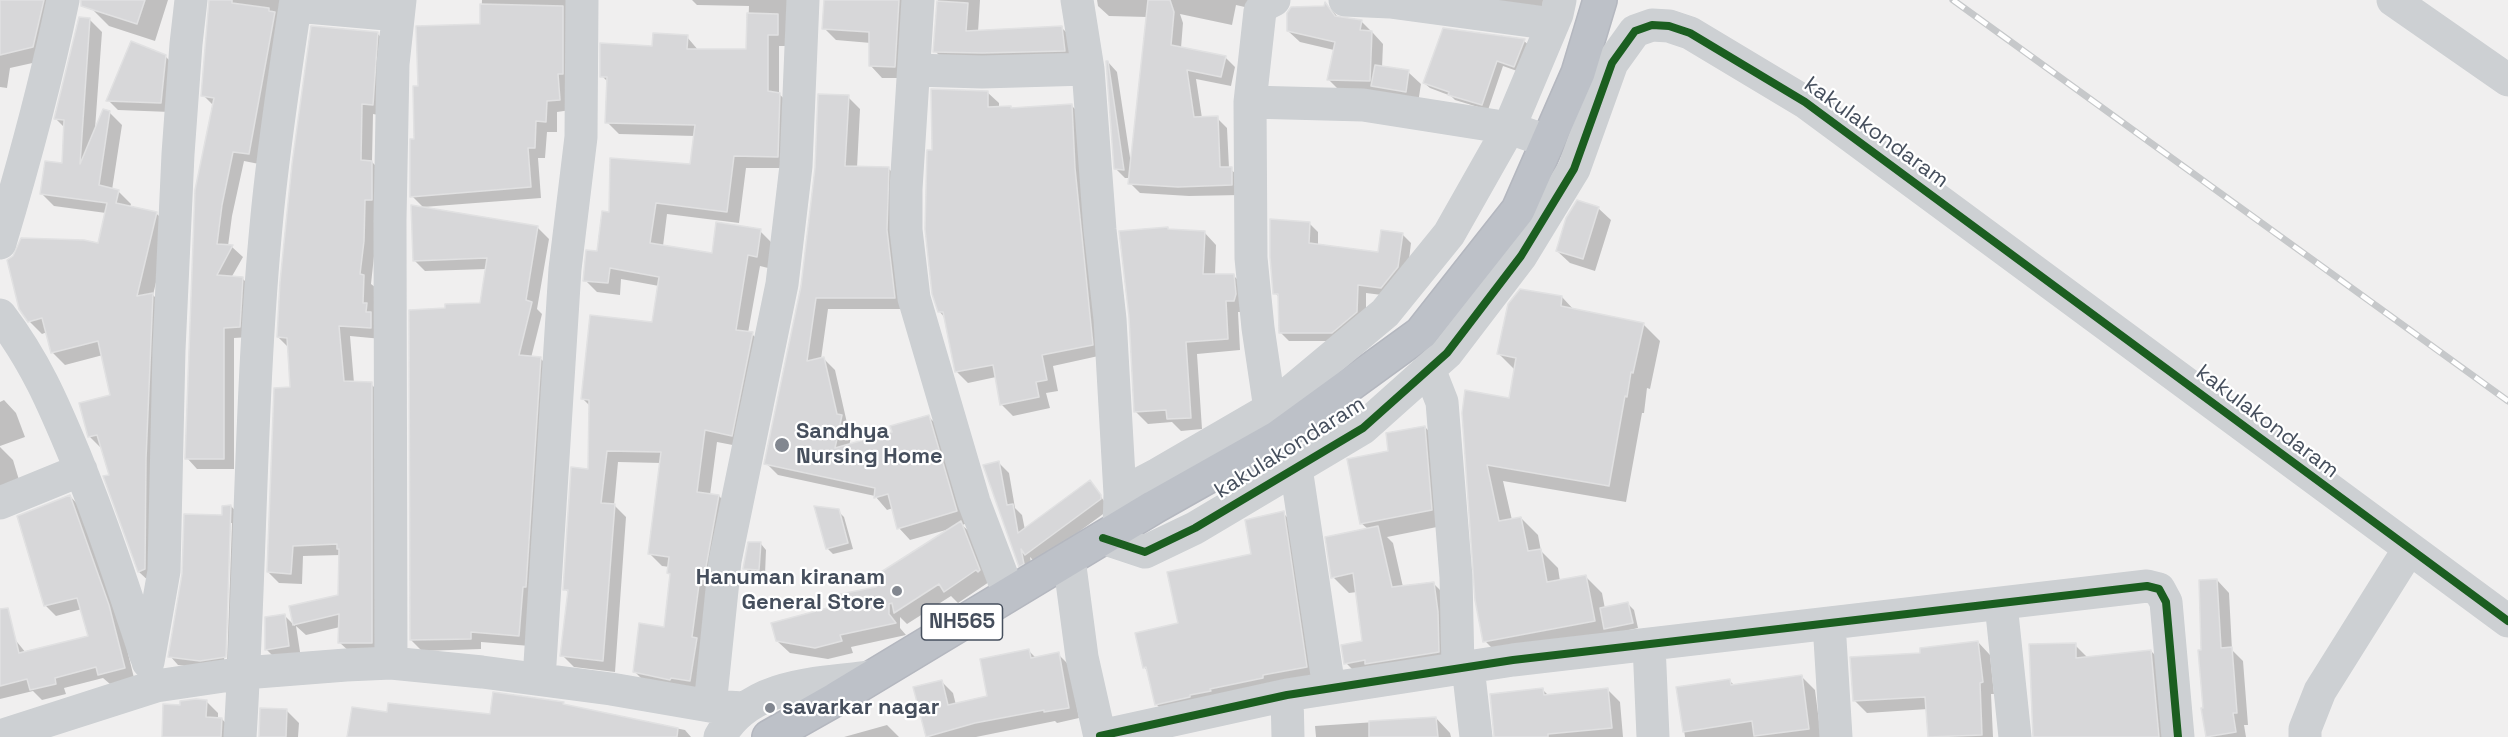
<!DOCTYPE html>
<style>
body{margin:0}
canvas{display:block;background:#f0efef}
</style>
<canvas width="2508" height="737"></canvas>
<script>
const c = document.querySelector('canvas').getContext('2d');
c.lineJoin = 'round';
function paint(path, color) { c.fillStyle = color; c.fill(path, 'evenodd'); }
function trace(path, color, width, dash) { c.strokeStyle = color; c.lineWidth = width; c.lineCap = dash ? 'butt' : 'round'; c.setLineDash(dash || []); c.stroke(path); }
function label(font, color, halo, rows, align = 'center') {
  c.font = font + ' "Space Grotesk",sans-serif'; c.lineWidth = 4.5; c.setLineDash([]); c.textBaseline = 'middle'; c.strokeStyle = halo; c.fillStyle = color; for (const [text, x, y, turn = 0] of rows) {
    c.save(); c.translate(x, y); c.rotate((+turn || 0) * Math.PI / 180); c.textAlign = isNaN(turn) ? turn : align; if (halo) c.strokeText(text, 0, 0); c.fillText(text, 0, 0); c.restore();
  }
}
paint(new Path2D(`
 M0,0h60l-14,60 -36,8 -3,20 -7,-1z
 M94,0h74l-13,41 -46,-15 -18,-18z
 M211,0h80l-32,164 -15,-3 -12,55 -4,30 4,1 11,10 -12,21h11l11,11 -3,48 -16,1v131h-37l-10,-11 27,-352 -11,-11z
 M482,0h96l-7,110 -14,2v20h-10l-2,26h-7l3,40 -118,9 -11,-11 8,-109 61,-62z
 M692,0h109l-12,46h-10v48l13,12 -3,62h-43l-7,55 -72,-9 -4,32 50,8 47,-23 12,12 -4,25 -8,-2 -12,67 4,1 12,12 -21,101 -26,-5 -7,53 9,1 12,12 -30,185 -55,-10 -12,-12 31,-42 7,-53 -3,-3 1,-6 -8,-1 -12,-12 11,-91 -43,-1 -4,43 12,12 -11,155 -41,-5 -12,-12 7,-62 -4,-4 24,-119 2,-63 -9,-9 71,-74 6,-38 -38,-7 -1,16 -23,-3 -12,-12 14,-27 11,-39 82,-48 3,-30 -76,-2 -12,-12 2,-39 -7,-7 52,-29 33,-10 12,14h48l2,-45 -52,-1z
 M825,0h91l-10,78h-24l-11,-12v-23l-35,-3 -12,-12z
 M938,0h42l-2,32 84,-4 12,12 2,22 -129,1 -12,-12z
 M1097,0h154l-2,8 -13,-3 -4,20 -52,-11 3,9 -2,25 44,9 10,10 -4,19 -35,-7 6,39h15l10,10 2,40 12,10v17l-52,1 -49,-3 -10,-10v-5h-5l-9,-9 -8,-107 9,10 14,92 16,-147 -38,-1 -11,-10z
 M1470,0h73l-1,12z
 M1326,4l13,14 22,3 12,12 10,11 -1,24 26,4 13,12 -3,19 -78,-12 -12,-12 6,-29 -34,-8 -12,-11 38,-24z
 M89,19l13,13 -7,97 14,-17 13,13 -10,65 6,1 13,13 -1,3 26,6 13,13 -16,69 12,12 -13,277 -13,-12 -34,-95 6,-1 -8,-26 -13,-13 -9,-33 31,-8 -9,-41 -38,10 -13,-13 -5,-20 -5,2 -13,-13 70,-77 7,-31 -52,-7 -13,-13 23,-28 1,-37 -9,-9z
 M377,33l11,12 -4,71 -11,-2 -1,48 11,11 -12,111 4,3 -1,25 4,4 4,23 -32,-3 4,47 17,1 11,11 1,259 -32,-1 -12,-11 1,-15 -34,8 -10,-9 5,32 -23,3 -12,-12 18,-34 11,11 -4,-19 48,-10 2,-42 -38,1 -1,28 -23,-1 -11,-11 23,-183 -2,-41 -11,-11z
 M1524,41l6,5 -10,26 -17,-6 -15,44 -33,-10 -4,-4 -21,-8 -6,-5z
 M166,57l10,10 -6,45 -52,-2 -10,-10z
 M987,92l12,11v5l14,2 58,-5 11,11 21,239 -50,11 5,25 -12,2 4,15 -37,8 -11,-11 -6,-28 -28,6 -11,-11 -12,-54 -6,-7 -6,-160z
 M848,97l12,12 -3,59h31l12,12 6,129h-78l-7,50 2,-1 12,12 12,53 6,5 -4,18 45,-13 34,-17 12,12 28,95 -6,2 11,10 16,47 -31,21 -7,-7 -44,28 -7,-7v11l6,7 -55,12 2,6 -25,6 -38,-6 -13,-12 101,-53 75,-60 -43,12 -11,-12 -6,-20 -6,2 -12,-14 -97,-21 -12,-12z
 M412,207l126,21 11,11 -12,70 5,5 -11,44h9l11,11 -21,277 -49,-4v7l-59,2 -11,-11 35,-331 35,-5 6,-35 -62,2 -11,-11z
 M1598,208l13,12 -16,51 -25,-8 -13,-12z
 M1309,223l9,9v14l61,8 23,-20 9,9 -4,33 -17,20 -24,-3v28l-25,20h-52l-9,-9v-34l-5,-5z
 M1170,231l34,1 12,13 -1,30h18l12,12 1,25h-8l2,38 -43,4 5,75 -21,2 -9,-9 -24,2 -12,-12 -6,-95z
 M1562,297l12,13 69,14 17,17 -10,48 -3,-1 -3,25h-2l-16,89 -123,-21 9,39 9,-2 17,17 3,16 17,17 2,13 25,-5 17,17 3,16 23,-5 6,6 4,18 -136,30 -17,-17 -22,-228 47,-13 5,-30 -16,-16z
 M4,400l12,13 9,24 -25,9v-44z
 M1425,427l15,16 7,82 -60,12 6,6 10,44 30,-4 16,16 5,69 -92,11 -16,-16 18,-21 -7,-50 -8,1 -16,-16 35,-48 -7,-6 29,-71z
 M0,447l13,13 9,30 -22,7z
 M999,463l10,10 6,35 7,7 3,15 65,-48 20,27 -74,54 -6,-6 3,17 -3,2 -10,-10 -35,-100z
 M70,496l10,11 39,109 15,62 -24,6 -7,-6 -39,10 2,6 -24,6 -9,-9 -33,8v-78l26,32 64,-16 -8,-28 -26,7 -10,-10z
 M231,506l8,9 -5,150 -24,4 -32,-4 -8,-9 54,-139zM229,523h3l-5,141h-3z
 M838,511l6,6 9,32 -20,5 -6,-6z
 M1283,513l12,12 23,153 -150,38 -12,-12 -7,-32 -5,-5 36,-43 72,-69z
 M761,544l5,6 -1,25 -15,-1 -5,-6z
 M2217,580l12,13 3,57 11,11 5,64h-4l2,12h-39l-4,-28h2l-2,-58z
 M1978,642l12,13 4,39h-3l2,43h-64l-1,-28 -61,4 -13,-13 68,-45z
 M2075,645l13,13 63,-7 14,14 6,72h-136z
 M1029,651l7,7 22,-4 11,11 10,53 -22,5 -2,-2 -79,16h-48l-13,-48 27,-7 11,11 3,12 33,-8z
 M1802,677l13,13 6,47h-136l-7,-49 52,-7 5,5z
 M1543,690l6,6 59,-6 12,12 3,35h-127z
 M206,701l12,12v6h4l11,12 1,6h-71l18,-30z
 M563,703l3,3 119,24 6,7h-342l39,-24 103,3z
 M287,711l12,12 -1,14h-38z
 M1436,718l14,15 1,4h-135l-1,-11z
 M887,725l12,12h-55z`), '#0003');
const building = new Path2D(`
 M0,0h44l-11,47 -33,8z
 M81,0h64l-8,24 -56,-18z
 M209,0h23v3l37,5v3l6,1 -26,142 -16,-2 -11,53 -5,39 16,1 -16,30 26,2 -3,50 -16,1v131h-39l10,-269 19,-92 -13,-2z
 M824,0h75l-4,67 -26,-1v-34l-47,-3z
 M1148,0h22l4,12 -3,33 55,11 -5,21 -34,-7 7,47 24,-1 2,51h12v18l-54,2 -50,-3z
 M937,1l31,2 -2,28 96,-5 3,25 -83,2 -49,-1z
 M1325,2l10,14 27,4 -2,10 12,1 -2,50 -43,-1 8,-38 -48,-11v-18l4,-6 33,-1z
 M480,4l83,2v68h-5l2,26 -13,1 -1,21 -10,-1 -1,27h-7l3,39 -121,10v-58h4l-1,-53h5l-2,-60 64,-2z
 M747,13l31,1v21h-10v56l12,2 -2,64 -44,-1 -7,56 -71,-9 -6,40 62,10 4,-31 45,7 -4,28 -9,-2 -12,75 17,2 -21,104 -27,-6 -8,62 22,3 -15,83 -4,-1 -8,60 5,1 -7,43 -19,-3 -1,2 -37,-8 6,-49 25,4 6,-53 -3,-1 2,-16 -21,-3 13,-102 -54,-1 -6,52 14,1 -12,157 -43,-5 8,-66h-5l8,-123 17,2 1,-69 -8,-1 9,-84 62,7 7,-45 -49,-9 -2,15 -25,-2 3,-31 11,1 5,-40 7,1 1,-54 80,6 5,-39 -90,-2 2,-46h-7v-34l52,3 1,-13 35,2 -1,14h59z
 M79,17l11,1 -10,146 23,-55 7,2 -11,74 20,5 -3,13 41,9 -20,84 16,-3 -7,166 -1,110 -7,3 -35,-96 6,-1 -12,-40 -9,2 -9,-34 31,-8 -12,-54 -47,12 -9,-35 -14,4 -9,-13 -12,-49 6,-4 8,-18 63,2 14,3 9,-40 -67,-9 5,-33 17,2 2,-43 -10,-1z
 M311,26l67,6 -5,73 -11,-1 -1,56 11,1v39h-7l-1,41 -4,33 4,1 -1,28h4l-1,9h5v16l-32,-2 5,55 28,1v261h-34l1,-29 -46,11 -4,-19 49,-11 1,-46h-2v-5l-44,2 -2,28 -24,-2 7,-184 16,-1 -3,-49 -10,-1 3,-55 12,-118z
 M1443,28l82,11 -11,28 -17,-6 -15,44 -34,-10 1,-3 -26,-9z
 M131,41l35,14 -5,48 -55,-2z
 M1106,61h2l16,109 -10,-1z
 M1375,65l34,5 -3,22 -35,-6z
 M931,89l57,2v16l23,-1v2l61,-4 3,64 18,177 -51,10 5,25 -11,2 3,15 -39,8 -7,-40 -38,7 -12,-60h-5l-6,-18 -7,-65 2,-79h5z
 M818,94l31,1 -4,71 44,1 -2,63 8,68h-79l-9,63 17,-4 13,57 5,1 -7,33 57,-16 -2,-6 39,-11 28,96 -60,18 -9,-35 -14,4 1,-10 -111,-24 37,-178 14,-118z
 M1577,200l22,7 -16,52 -27,-8 10,-33z
 M411,205l127,21 -12,74 6,2 -13,53 22,2 -15,230h-3l-4,49 -48,-4v7l-61,1 -1,-330 36,-2v-4l35,-1 7,-45 -74,3z
 M1270,219l40,3 -1,21 69,9 3,-22 22,3 -5,34 -17,21 -23,-3 -1,27 -25,21h-53l-1,-39h-5l-3,-37z
 M1168,227v2l37,2 -2,43h31l2,20 -2,7h-8l2,38 -42,3 5,76 -24,1 -1,-9 -32,2 -5,-95 -10,-86z
 M1520,289l42,7 -1,10 83,17 -11,50 -2,-1 -4,25 -2,-1 -16,90 -122,-21 12,56 22,-4 7,34 13,-2 6,33 39,-7 9,46 -112,21 -8,-42 -13,-187 3,-23 44,8 7,-40 -19,-4 11,-50z
 M1425,426l7,84 -72,14 -13,-65 41,-8 -2,-18z
 M999,461l8,44 6,-1 5,29 72,-53 11,15v4l-76,56 -4,-6 3,15 -5,3 -36,-102z
 M70,495l39,110 16,63 -27,7 -2,-8 -41,11 1,6 -26,6 -3,-11 -27,7v-77l8,-1 11,45 69,-17 -11,-38 -33,8 -27,-90z
 M231,505l-5,152 -26,4 -32,-4 14,-83 2,-60 38,1v-9z
 M814,506l25,3 9,34 -22,6z
 M1284,511l23,156 -44,8v3l-53,11 1,2 -21,4v2l-35,8 -9,-38 -3,1 -8,-35 43,-10 -11,-51 84,-18 -6,-34z
 M961,521l19,49 -2,2 -2,-2 -32,22 -5,-8 -45,29 -2,-10 -3,1v10l7,9 -56,12 2,6 -27,7 -39,-7 -5,-18 68,-18 -3,-10 40,-8 -6,-8z
 M1378,526l14,61 42,-5 4,30 1,40 -74,12v-4l-21,4 -3,-19 21,-4 -9,-68 -22,5 -6,-41z
 M748,542h13l-2,28 -16,-1z
 M2217,579l4,69 11,-1 5,66h-4l3,19 -30,5 -5,-29h2l-5,-58h3l-2,-70z
 M1628,602l5,21 -29,6 -4,-21z
 M285,614l4,32 -24,4v-33z
 M1978,641l5,41 -3,1 2,52 -54,2 -3,-40 -72,4 -3,-44 70,-4v-5z
 M2076,643v15l75,-8 8,87h-126l-4,-93z
 M1029,649l2,9 28,-6 10,56 -25,4v-2l-69,13 -49,14 -13,-50 29,-7 6,25 39,-9 -7,-37z
 M1802,675l7,54 -55,7 -2,-15 -69,11 -7,-45 54,-8 1,6z
 M1543,688l1,7 64,-7 4,40 -64,6v3h-54l-4,-43z
 M493,692l71,10 -1,2 115,24 -1,9h-330l5,-30 35,5 1,-9 102,11z
 M196,699l11,1 -1,17 16,1 -1,19h-59l1,-33 17,1v-4z
 M260,708l27,1 -1,28h-27z
 M1436,717l2,20h-69v-16z`);
paint(building, '#d7d7d9');
trace(building, '#e1e1e2', 1.5);
const highway = new Path2D(`
 M769,737l67,-38 318,-192 124,-70 143,-104 97,-123 60,-137 22,-73`);
trace(highway, '#b4b7bf', 36);
trace(new Path2D(`
 M918,0l-12,189v41l8,68 60,204 35,92
 M1077,0l11,69
 M1345,0l45,2 163,22
 M2393,0l115,80
 M295,6l103,9
 M914,70l68,2 106,-3 12,161 10,89 10,175
 M1250,102l113,3 146,23 38,13
 M0,243c24,-80 46,-161 63,-243
 M0,315c35,46 53,88 75,141 27,66 49,133 71,200
 M1429,369l13,33 14,175 2,91
 M1270,409l-12,-81 -7,-70 -1,-156 10,-91 6,-7 8,-4
 M1296,468l33,220
 M0,503l81,-33
 M1119,529l1,-35 38,-20 112,-65 115,-96 64,-79 60,-106 48,-114 3,-14
 M1103,538l42,14 50,-24 168,-100 84,-75 74,-97 53,-87 38,-106 23,-32 17,-6 17,1 21,7 115,69 703,519
 M1069,559l13,98 18,80
 M2001,604l14,133
 M1829,623l7,114
 M1649,644l4,93
 M148,662l16,-91 5,-221 9,-196 8,-110 5,-44
 M391,663l-1,-443 3,-156 7,-64
 M1468,667l8,70
 M539,679l26,-410 16,-132 1,-137
 M1287,695l1,42
 M710,706l15,-145 57,-277 14,-118 7,-166
 M0,736l156,-50 88,-13 102,-8 45,-2 91,9 129,17 99,17 33,2
 M1100,736l187,-41 226,-35 634,-74 12,3 7,13 12,135
 M240,737c11,-173 10,-348 27,-521 7,-73 18,-144 29,-216
 M720,737c28,-53 98,-54 151,-60
 M2305,737v-8l15,-38 89,-142`), '#cdd0d3', 33);
trace(highway, '#bdc1c8', 33);
const rail = new Path2D(`
 M1953,0l555,401`);
trace(rail, '#c6c8ca', 7);
trace(rail, '#fff', 4.5, [14]);
trace(new Path2D(`
 M1103,538l42,14 50,-24 168,-100 84,-75 74,-97 53,-87 38,-106 23,-32 17,-6 17,1 21,7 115,69 703,519
 M1100,736l187,-41 226,-35 634,-74 12,3 7,13 12,135`), '#1b5e20', 8);
for (const [x, y, r, color] of [
 [782,445,8,"#828790"],
 [897,591,6,"#828790"],
 [770,708,6,"#828790"]
]) { const dot = new Path2D(); dot.arc(x, y, r, 0, 2 * Math.PI); c.fillStyle = color; c.fill(dot); trace(dot, '#fff', 2); }
for (const [x, y, w] of [
 [962,622,81]
]) { const box = new Path2D(); box.roundRect(x - w / 2, y - 18, w, 36, 4.5); c.fillStyle = '#fff'; c.fill(box); trace(box, '#464f5d', 1.5); }
label('bold 21px', '#464f5d', null, [
 ["NH565",962,622]
]);
label('22px', '#464f5d', '#fff', [
 ["kakulakondaram",1876,133,36],
 ["kakulakondaram",2267,422,37],
 ["kakulakondaram",1290,448,-32]
]);
label('bold 22px', '#464f5d', '#fff', [
 ["Sandhya",796,432],
 ["Nursing Home",796,457],
 ["Hanuman kiranam",885,578,"right"],
 ["General Store",885,603,"right"],
 ["savarkar nagar",782,708]
], 'left');
</script>
